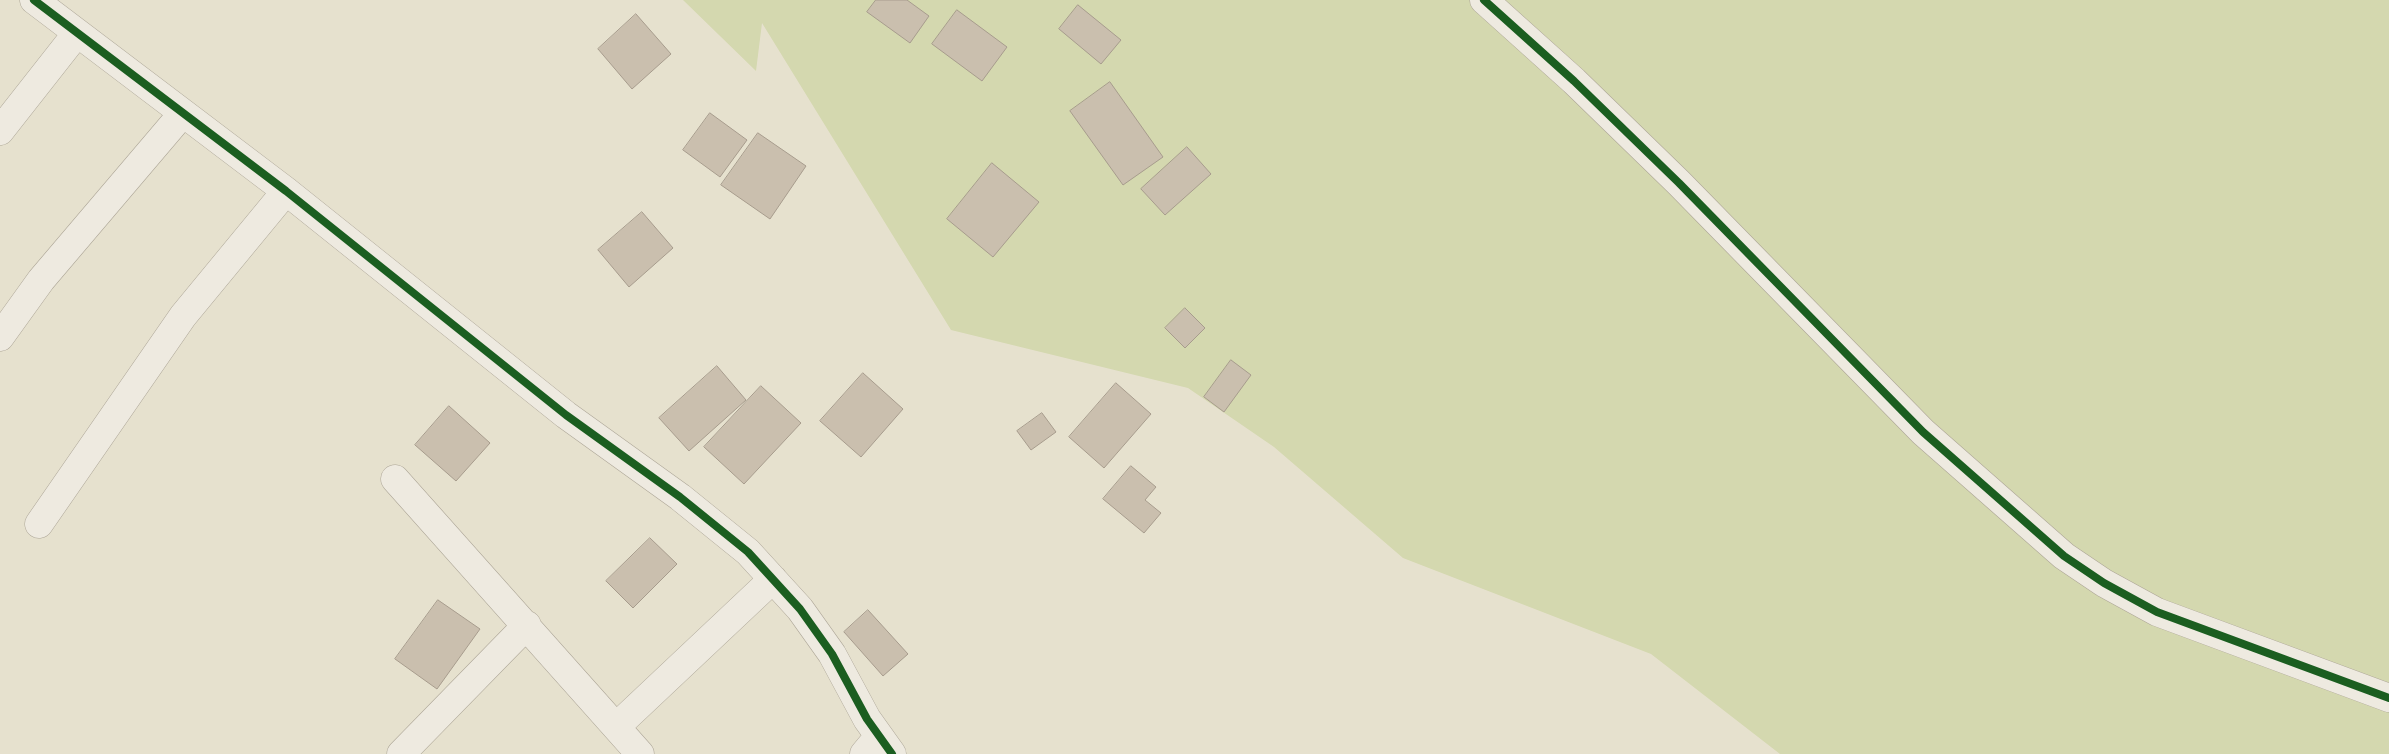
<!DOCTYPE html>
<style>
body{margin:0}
canvas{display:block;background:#e6e1ce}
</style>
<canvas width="2389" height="754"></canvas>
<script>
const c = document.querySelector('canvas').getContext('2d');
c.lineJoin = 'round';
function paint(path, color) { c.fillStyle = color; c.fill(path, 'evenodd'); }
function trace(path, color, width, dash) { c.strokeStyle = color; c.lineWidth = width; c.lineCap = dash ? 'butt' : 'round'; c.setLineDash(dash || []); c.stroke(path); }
paint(new Path2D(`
 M683,0h1706v754h-609l-129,-100 -248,-96 -129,-111 -86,-59 -237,-58 -189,-307 -6,48z`), '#d4d8af');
const building = new Path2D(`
 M876,0h31l22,16 -19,27 -43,-31z
 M1078,5l43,35 -20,24 -42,-35z
 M957,10l50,37 -25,34 -50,-37z
 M636,14l35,40 -39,35 -34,-40z
 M1110,82l53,75 -40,28 -53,-74z
 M710,113l37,27 -27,37 -37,-27z
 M758,133l48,33 -36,53 -49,-34z
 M1187,147l24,27 -46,41 -24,-26z
 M992,163l47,39 -46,55 -46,-38z
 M642,212l31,36 -44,39 -31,-37z
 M1185,308l20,20 -20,20 -20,-20z
 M1231,360l20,15 -27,37 -20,-15z
 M717,366l29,34 -57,51 -30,-33z
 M863,373l40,36 -42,48 -41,-36z
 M1116,383l35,31 -47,54 -35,-31z
 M761,386l40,37 -57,61 -40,-37z
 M449,406l41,37 -34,38 -41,-36z
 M1042,413l14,19 -25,18 -14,-19z
 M1131,466l25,21 -11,13 16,13 -17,20 -41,-34z
 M650,538l27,26 -44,44 -27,-27z
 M438,600l42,29 -43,60 -42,-30z
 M868,610l40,44 -25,22 -39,-44z`);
paint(building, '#cabfae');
trace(building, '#a79c8d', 1);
const minor = new Path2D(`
 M34,0l252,191 280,224 114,82 68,55 52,57 32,45 35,65 25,35
 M0,131l77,-98
 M0,337l41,-57 142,-167
 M395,479l245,275
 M39,524l144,-208 103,-125
 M617,726l156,-147
 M401,754l126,-129
 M864,754l15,-18`);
const tertiary = new Path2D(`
 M1484,0l90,81 105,102 244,249 141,124 40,27 53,29 232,86`);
trace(minor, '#aca596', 29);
trace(tertiary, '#aca596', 29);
trace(minor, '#eeeae0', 28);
trace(tertiary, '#eeeae0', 28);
trace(new Path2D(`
 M34,0l252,191 280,224 114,82 68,55 52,57 32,45 35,65 25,35
 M1484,0l90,81 105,102 244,249 141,124 40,27 53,29 232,86`), '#1b5e20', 8);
</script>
